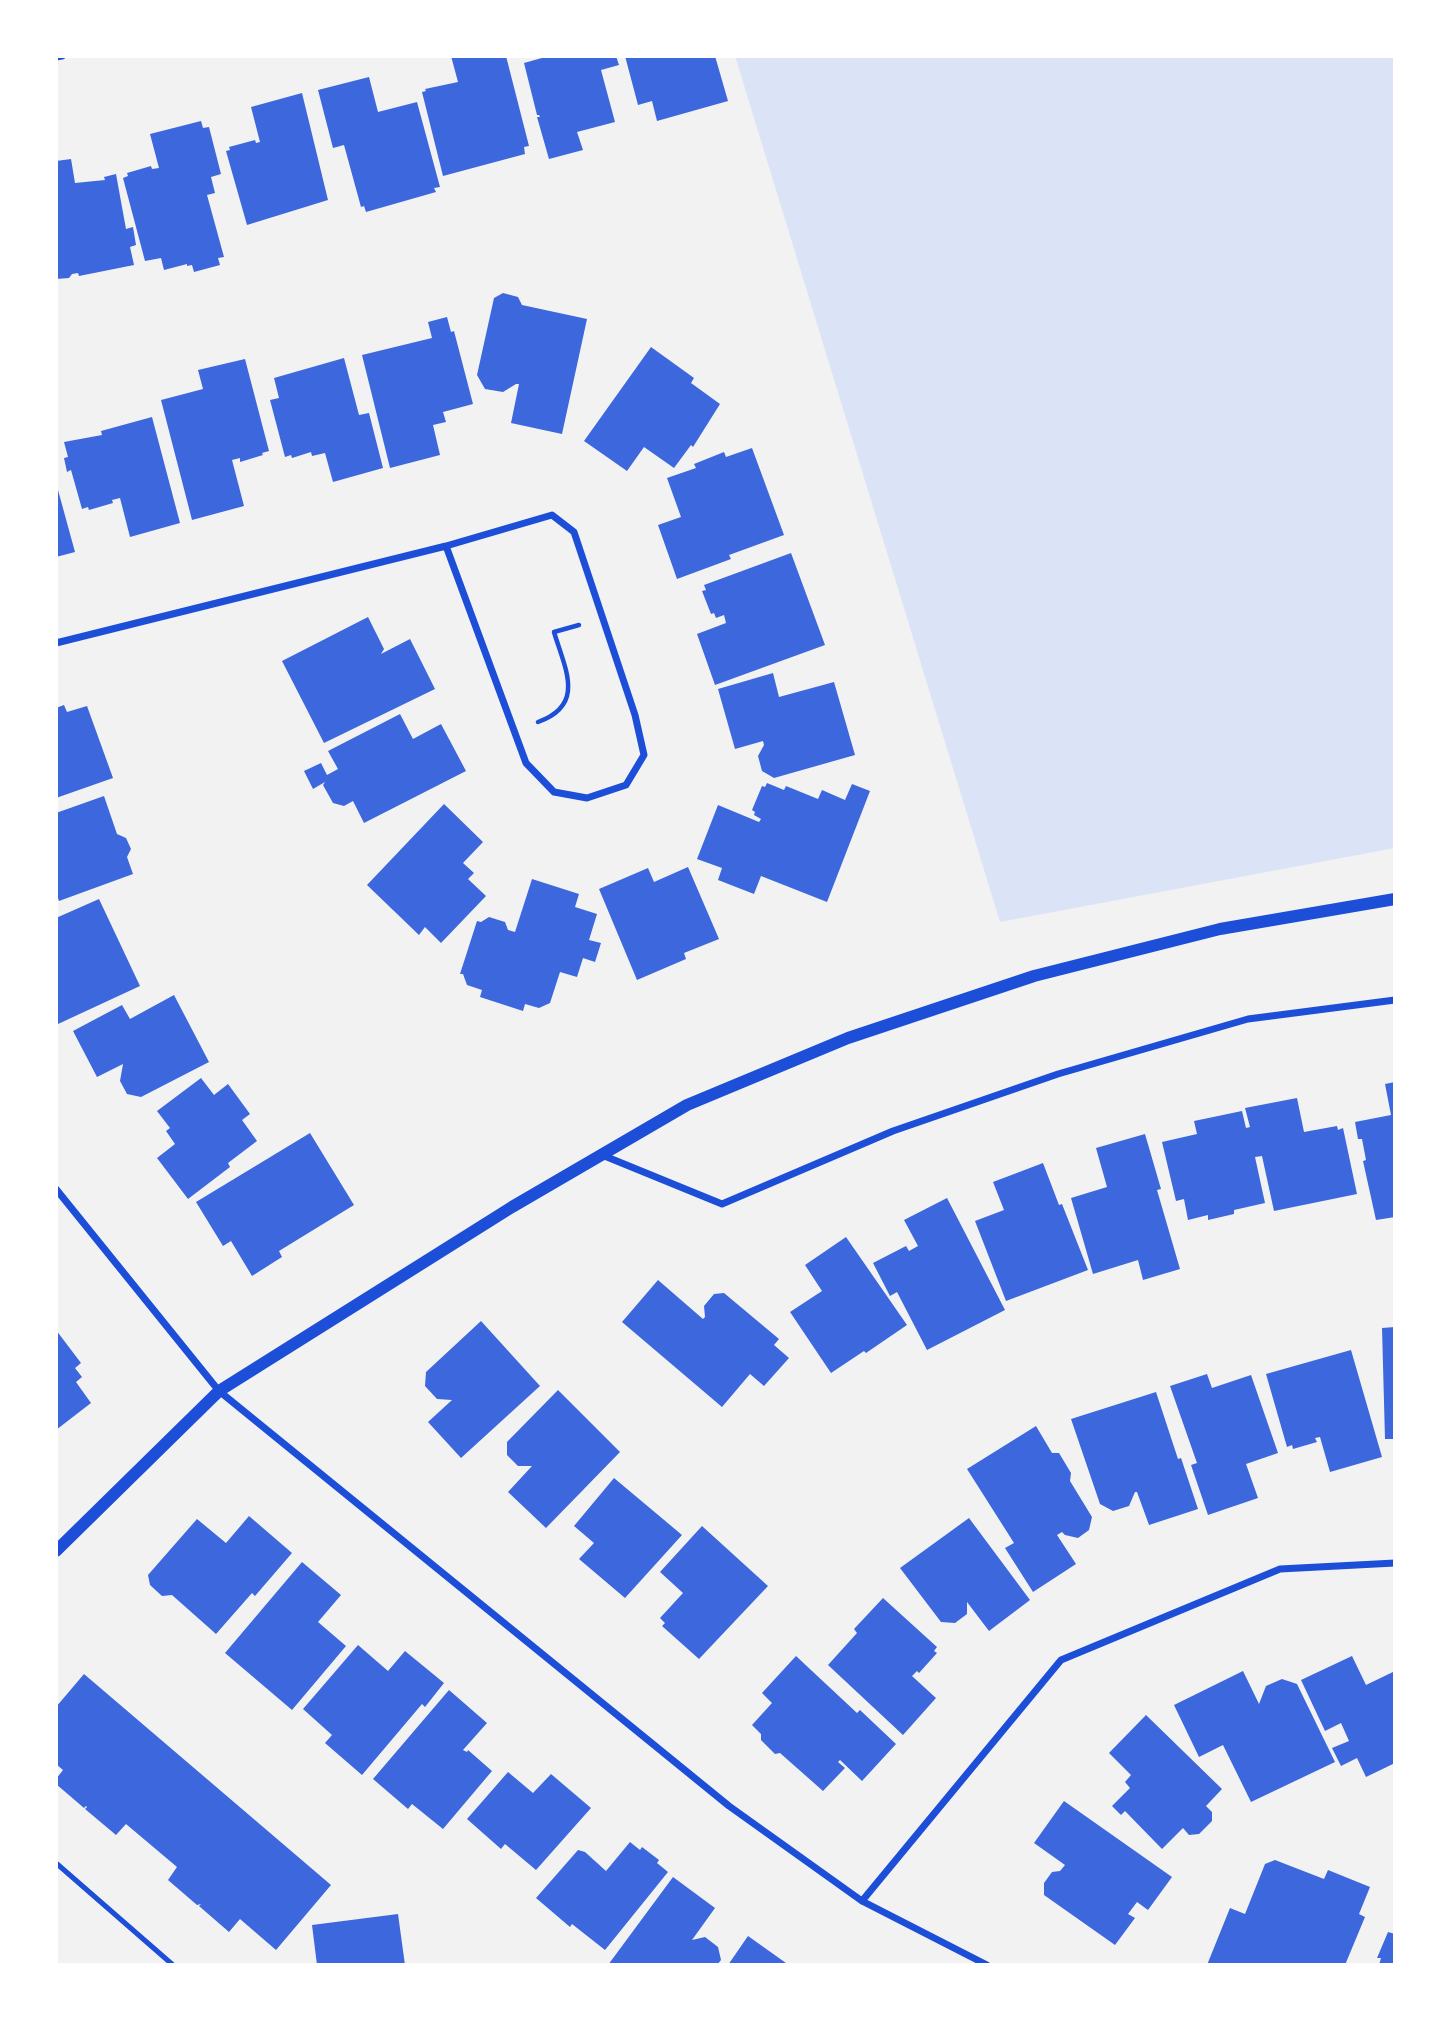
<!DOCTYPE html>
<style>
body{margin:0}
#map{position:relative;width:1451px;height:2021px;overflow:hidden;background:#f2f2f2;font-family:"Roboto Serif",serif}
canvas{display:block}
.frame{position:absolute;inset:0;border:58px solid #fff;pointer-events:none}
</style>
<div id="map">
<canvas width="1451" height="2021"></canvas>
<div class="frame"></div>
</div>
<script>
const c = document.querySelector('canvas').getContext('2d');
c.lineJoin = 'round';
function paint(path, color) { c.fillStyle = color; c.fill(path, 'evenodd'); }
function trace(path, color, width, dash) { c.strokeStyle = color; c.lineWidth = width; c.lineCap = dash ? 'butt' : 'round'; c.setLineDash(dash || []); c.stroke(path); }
paint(new Path2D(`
 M735,56h660v792l-395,74z`), '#dbe4f7');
paint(new Path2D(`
 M451,56h55l23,90 -5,1 1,7 -82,22 -21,-84 4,-1 -1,-2 33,-7z
 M549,56h67l3,9 -18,5 14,52 -38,10 6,18 -34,9 -12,-42h3l-1,-2h-2l-13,-52z
 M625,56h90l13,45 -71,20 -5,-20 -14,4z
 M369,77l9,35 39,-10 23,85 -6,1 2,4 -70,20 -2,-6 -3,1 -17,-62 -11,3 -15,-58z
 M302,93l26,107 -81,25 -21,-74 4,-1 -1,-3 26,-7 1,3 4,-1 -9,-35z
 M201,121l2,7 6,-1 12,47 -10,3 4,16 -8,2 17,62 -6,1 2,7 -26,7 -2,-7 -5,1v-2l-23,6 -3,-12 -16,3 -22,-83 5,-2 -1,-3 24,-7 1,3 7,-1 -9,-34z
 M71,159l4,24 30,-3 -1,-3 12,-3 10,55 7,-2 3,18 -6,2 4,18 -55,11 -1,-3 -6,1 -3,4 -13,1v-118z
 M503,293l15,4 4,8 65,14 -25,115 -51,-11 8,-39h-3l-13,8 -18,-3 -8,-14 17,-77z
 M447,317l4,15 3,-1 19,73 -30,8 3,10 -13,3 7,30 -50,13 -28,-113 70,-17 -4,-16z
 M651,347l43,31 -3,5 29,21 -27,43 -2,-2 -17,23 -30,-21 -17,24 -43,-30z
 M344,358l15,57 10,-2 14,55 -50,14 -8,-29 -13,3 -1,-4 -19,6 -1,-3 -6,2 -15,-57 9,-2 -5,-20z
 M245,359l24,92 -7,2 1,2 -23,7v-4l-8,2 12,46 -52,14 -31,-120 42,-11 -5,-19z
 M152,417l28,106 -50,14 -10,-39 -8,2 1,3 -24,7 -1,-3 -6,2 -11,-39 -4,2 -3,-14 4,-1 -4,-15 38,-7 -1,-4z
 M752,448l32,87 -55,20 2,4 -54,20 -19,-54 23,-8 -14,-39 29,-10 -2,-4 30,-12 2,5z
 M58,490l17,62 -19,5v-66z
 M791,553l34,92 -110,40 -18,-51 29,-11 -2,-8 -8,3 -2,-5 -3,1 -9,-23 4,-1 -2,-5z
 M368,617l16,32 -3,5 29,-15 25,50 -111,54 -42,-82z
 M773,673l6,24 55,-15 21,73 -81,23 -12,-7 -4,-15 6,-11 -1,-4 -28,8 -17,-60z
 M64,705l3,7 20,-6 26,72 -57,20v-90z
 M400,714l13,25 28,-15 25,47 -102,52 -11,-22 -9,5 -11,-3 -10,-18 2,-3 -12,7 -9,-18 17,-8 6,12 11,-6 -10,-18z
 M767,783l17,7 2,-4 32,13 4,-9 23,10 7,-16 18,7 -43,111 -66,-26 -7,18 -36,-14 4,-12 -25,-9 21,-54 41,17 2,-3 -7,-4 1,-3 -3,-2 10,-24 3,1z
 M104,796l13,38 9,4 5,11 -4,8 6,17 -74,27 -3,-8v-80z
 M444,804l39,38 -20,21 11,10 -6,6 18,17 -45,47 -16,-16 -6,8 -52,-50z
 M688,867l31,72 -35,14 2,6 -49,21 -38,-91 49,-21 6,14z
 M532,879l47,15 -4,13 22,7 -8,26 12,3 -6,19 -12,-4 -6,19 -17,-5 -10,31 -11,5 -14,-4 -2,7 -43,-14 2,-7 -15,-5 -4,-11h-3l17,-53 4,1 8,-5 16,5 3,8 7,2z
 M99,899l41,87 -82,38 -2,-4v-102z
 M174,995l35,67 -68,35 -14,-3 -7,-13 3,-17 -26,13 -24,-46 49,-26 8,14z
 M201,1078l13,17 14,-11 22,30 -8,6 15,21 -29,22 2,4 -42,32 -31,-41 18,-14 -9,-13 4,-3 -13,-17z
 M1395,1082v135l-19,3 -13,-59 3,-1 -4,-21h-4l-3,-17 36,-7 -6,-31z
 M1297,1098l7,34 33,-6 1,4 5,-2 14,66 -83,17 -12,-55 -7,1 10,46 -31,7v4l-26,6v-5l-20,5 -4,-21 -8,2 -14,-59 35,-8 -3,-13 48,-10 4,17 4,-1 -5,-19z
 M310,1133l44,72 -75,46 3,6 -30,19 -21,-35 -8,5 -27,-44z
 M1145,1134l16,55 -4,1 23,79 -37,11 -5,-20 -45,14 -22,-76 36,-11 -11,-39z
 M1043,1163l16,42 3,-1 26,66 -82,31 -31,-80 29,-11 -11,-28z
 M947,1198l58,112 -78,40 -30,-58 -7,4 -17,-33 33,-17 3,5 9,-5 -14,-26z
 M846,1237l61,88 -41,28 -2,-2 -33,22 -41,-61 32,-21 -17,-26z
 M658,1280l45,39 2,-2 -1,-11 10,-12 10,-1 55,46 -5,6 15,13 -25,28 -14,-12 -28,33 -100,-85z
 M481,1321l59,65 -79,72 -33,-36 24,-22 -15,-1 -12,-13 1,-14z
 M1395,1327v112h-10l-3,-111z
 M56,1330l25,33 -6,5 7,9 -6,5 15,21 -35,27z
 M1351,1350l31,107 -52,15 -10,-35 -5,1 2,4 -24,7 -1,-4 -5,2 -21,-73z
 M1207,1374l5,14 39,-13 27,78 -32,11 12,34 -50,17 -17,-50 6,-2 -27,-77z
 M558,1390l62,62 -74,76 -38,-36 24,-26h-14l-11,-11v-13z
 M1156,1392l22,67 3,-1 17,51 -49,16 -12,-33h-2l-6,14 -16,5 -13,-7 -29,-85z
 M1036,1426l16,27h7l12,20 -1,8 22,36 -3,13 -11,8 -13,-3 -3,-3 -5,3 19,29 -43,28 -28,-44 9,-5 -47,-74z
 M614,1478l68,57 -57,63 -46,-39 15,-16 -20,-17z
 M249,1516l43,37 -37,43 -3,-3 -36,41 -44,-39 -10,1 -12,-11 -2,-10 49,-56 29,24z
 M969,1518l61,82 -41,31 -22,-29v12l-12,9 -14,-1 -41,-54z
 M702,1526l66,60 -69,73 -37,-33 3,-3 -5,-5 23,-25 -23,-21z
 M302,1562l39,33 -23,27 28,24 -54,64 -67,-57z
 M883,1598l54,49 -3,4 3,2 -18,20 -2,-2 -5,5 24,22 -33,37 -75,-70 29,-32 -3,-4z
 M358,1645l30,26 17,-20 39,32 -19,24 -3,-3 -60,71 -37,-32 7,-8 -29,-26z
 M796,1656l61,57 3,-3 36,34 -34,37 -22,-21 -2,2 7,6 -22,23 -43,-38 -5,1 -14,-14v-6l-9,-9 20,-22 -10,-10z
 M1352,1656l14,29 29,-14v92l-29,14 -9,-19 -16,8 -9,-18 17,-7 -8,-18 -16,8 -24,-51z
 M1243,1671l16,33 7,-18 16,-7 15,5 38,78 -84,40 -28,-57 -24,12 -25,-52z
 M84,1674l247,211 -55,65 -36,-31 -11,13 -30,-26 2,-2 -4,1 -29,-25 9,-13 -51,-43 -10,11 -31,-26 2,-2 -1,-1 -2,2 -28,-24v-5l7,-9 -7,-6v-57z
 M449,1690l38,33 -24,27 4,2 1,-2 24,21 -49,58 -31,-25 -4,5 -35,-30z
 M1146,1715l76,74 -16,17 6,6v9l-13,13 -10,1 -6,-7 -21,21 -37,-38 -4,4 -9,-9 18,-18 -5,-6 6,-7 -22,-22z
 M508,1772l25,21 18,-19 40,34 -55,62 -31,-26 -4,5 -34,-30z
 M1064,1801l108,76 -24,33 -11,-8 -9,12 7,4 -20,27 -71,-50v-12l8,-11 8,-1 5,-6 -31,-22z
 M630,1842l10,8 2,-3 17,13 -2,3 11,9 -63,78 -33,-26 -2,3 -34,-29 42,-48 7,2 21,19z
 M1275,1860l49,19 4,-9 42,17 -11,27 6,3 -20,48h-138l23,-57 15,6 20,-50z
 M673,1877l42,31 -23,32 13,-3 13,10 3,13 -4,5h-109z
 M398,1914l7,51h-88l-5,-40z
 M1388,1932l7,2v31h-16l2,-7h-4z
 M748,1936l38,27 -2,2h-56z`), '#3d67dc');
trace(new Path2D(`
 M538,722c48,-17 27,-53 16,-90l25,-7`), '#1d4ed8', 4.5);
trace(new Path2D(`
 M56,1863l117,102`), '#1d4ed8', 5);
trace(new Path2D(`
 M56,57l6,-1
 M56,643l390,-97 106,-31 22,17 61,183 9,40 -18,30 -39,13 -33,-6 -28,-29 -80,-217
 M602,1155l120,49 171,-73 165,-57 190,-55 147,-19
 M56,1189l163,202 510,415 133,95 125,64
 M862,1901l199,-241 219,-91 115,-6`), '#1d4ed8', 7);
trace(new Path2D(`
 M56,1551l163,-160 293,-184 175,-102 161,-67 186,-62 186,-47 175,-30`), '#1d4ed8', 12);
</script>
